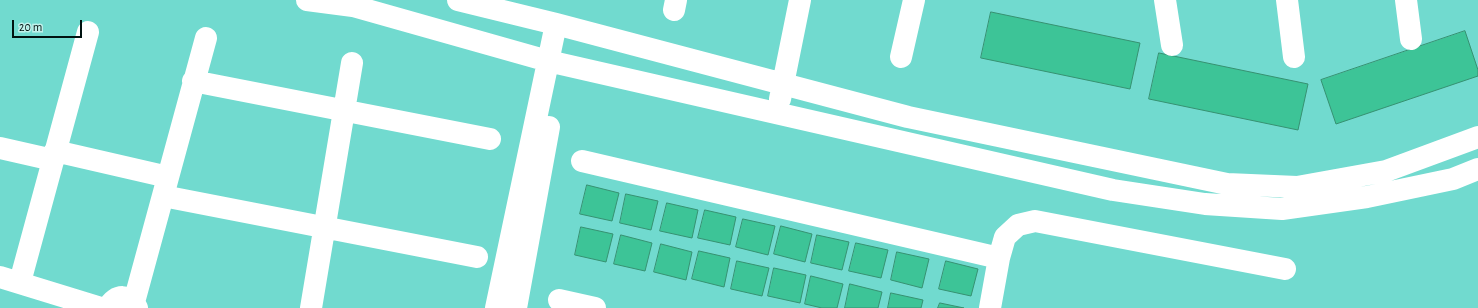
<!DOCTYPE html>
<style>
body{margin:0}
#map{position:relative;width:1478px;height:308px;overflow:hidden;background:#71dacf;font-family:"Alegreya Sans",sans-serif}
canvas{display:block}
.scale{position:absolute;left:12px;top:20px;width:70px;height:18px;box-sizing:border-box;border:2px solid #001210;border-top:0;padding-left:5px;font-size:12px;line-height:14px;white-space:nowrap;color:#001210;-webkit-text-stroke:3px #c1f1eb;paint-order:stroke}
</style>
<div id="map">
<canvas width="1478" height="308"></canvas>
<div class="scale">20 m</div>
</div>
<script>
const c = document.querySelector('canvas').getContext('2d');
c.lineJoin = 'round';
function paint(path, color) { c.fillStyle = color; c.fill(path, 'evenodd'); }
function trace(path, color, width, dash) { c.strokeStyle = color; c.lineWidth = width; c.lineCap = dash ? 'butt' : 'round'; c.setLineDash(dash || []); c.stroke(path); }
const building = new Path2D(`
 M991,12l149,31 -10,46 -149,-31z
 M1465,31l13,39v6l-142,48 -15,-44z
 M1159,53l149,31 -10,46 -149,-31z
 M587,185l32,8 -7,28 -32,-7z
 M626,194l32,7 -7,29 -31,-7z
 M667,203l31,7 -6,28 -32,-7z
 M705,210l31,7 -6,28 -32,-7z
 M743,219l32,7 -7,29 -32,-8z
 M781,226l31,8 -7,28 -31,-8z
 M581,227l32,7 -7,28 -31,-7z
 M621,235l31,8 -7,28 -31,-7z
 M817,235l32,7 -7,28 -31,-7z
 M856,243l32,7 -7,28 -32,-7z
 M661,244l31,8 -6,28 -32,-8z
 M699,251l31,7 -6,29 -32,-8z
 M897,252l32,7 -7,29 -31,-8z
 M737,261l32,7 -7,28 -31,-7z
 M946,261l32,8 -7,27 -32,-7z
 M774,268l32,7 -6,28 -32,-7z
 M811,276l32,8 -6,24h-15l-17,-4z
 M850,284l32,8 -4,16h-33z
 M891,293l32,7 -2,8h-33z
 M940,303l24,5h-26z`);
paint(building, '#3dc497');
trace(building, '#369171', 1);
trace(new Path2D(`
 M307,0l46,6 195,55 565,129 92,14 77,5 85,-12 86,-18 25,-10
 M458,0l98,24 352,93 319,67 70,3 89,-16 92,-34
 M1165,0l7,45
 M1287,0l7,57
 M1406,0l5,39
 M674,10l2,-10
 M901,57l13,-57
 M193,81l297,58
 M780,99l20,-99
 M0,148l53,12
 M55,151l113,26
 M582,161l417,97
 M163,196l314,61
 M0,277l101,31
 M20,282l68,-250
 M559,300l36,8
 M134,302l72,-264
 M108,308c7,-15 23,-14 29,0
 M311,308l41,-245
 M496,308l60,-284
 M516,308l33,-181
 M990,308l9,-50 6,-21 13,-12 17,-4 250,48`), '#fff', 22);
</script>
